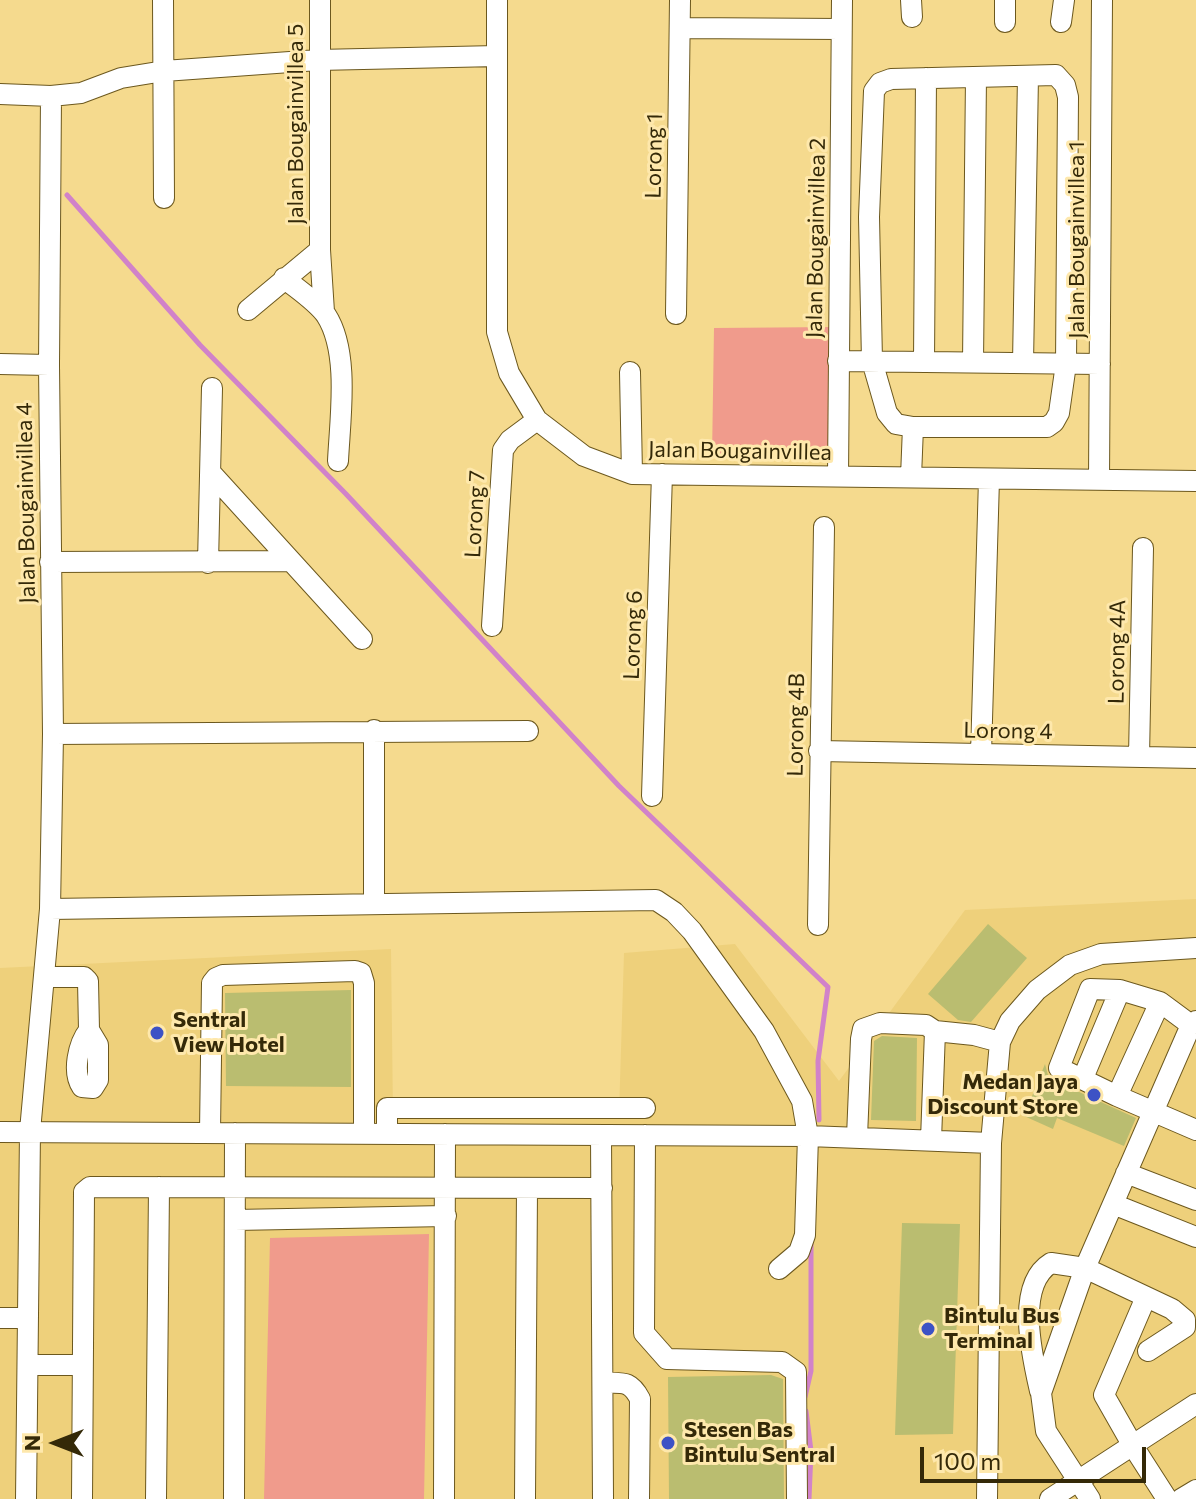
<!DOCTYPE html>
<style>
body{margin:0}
#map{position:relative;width:1196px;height:1499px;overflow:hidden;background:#f5da8e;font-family:Commissioner,sans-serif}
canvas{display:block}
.north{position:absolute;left:16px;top:1403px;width:80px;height:80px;-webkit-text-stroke:6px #fee8ac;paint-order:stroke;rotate:270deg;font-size:22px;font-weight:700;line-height:32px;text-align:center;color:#342908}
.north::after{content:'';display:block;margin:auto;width:28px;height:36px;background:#342908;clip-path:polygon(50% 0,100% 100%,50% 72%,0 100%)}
.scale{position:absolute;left:920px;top:1447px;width:226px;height:36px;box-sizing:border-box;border:4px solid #342908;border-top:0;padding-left:10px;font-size:24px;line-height:28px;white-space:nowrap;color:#342908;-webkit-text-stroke:6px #fee8ac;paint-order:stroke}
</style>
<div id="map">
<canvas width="1196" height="1499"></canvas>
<div class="north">N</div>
<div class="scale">100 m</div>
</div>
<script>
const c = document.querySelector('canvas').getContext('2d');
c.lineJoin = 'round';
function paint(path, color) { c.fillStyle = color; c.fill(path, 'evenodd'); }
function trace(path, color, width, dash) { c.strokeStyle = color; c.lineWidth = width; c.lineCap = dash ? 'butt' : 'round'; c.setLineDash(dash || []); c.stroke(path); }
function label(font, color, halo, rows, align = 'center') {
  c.font = font + ' Commissioner,sans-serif'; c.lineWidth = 6; c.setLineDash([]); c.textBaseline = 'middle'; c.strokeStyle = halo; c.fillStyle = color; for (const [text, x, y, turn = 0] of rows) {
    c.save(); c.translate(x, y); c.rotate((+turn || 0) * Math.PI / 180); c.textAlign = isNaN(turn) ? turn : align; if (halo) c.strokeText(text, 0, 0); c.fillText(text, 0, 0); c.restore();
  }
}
paint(new Path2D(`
 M1196,899v600h-1196v-531l391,-19 2,166 226,-1 5,-161 111,-9 104,137 126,-171z`), '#eed07b');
paint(new Path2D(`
 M834,327l-1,130h-121l2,-129z
 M429,1234l-5,265h-160l6,-261z`), '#f09b8c');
trace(new Path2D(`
 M67,195l133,150 146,149 273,292 209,201 -10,74 1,59
 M805,1397l6,-26v-127
 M806,1411l5,40 -2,48`), '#d182c9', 5);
paint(new Path2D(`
 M988,924l39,34 -56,64 -13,-2 -30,-26z
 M351,990v97l-125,-1 -1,-93z
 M882,1036l35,2 -1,83 -45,-1 3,-79z
 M1045,1064l3,11 5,5 83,38 -12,28 -67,-28 -4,11 -29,-13z
 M902,1223l58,1 -7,210 -58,1z
 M771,1375l12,4 1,120h-115l-1,-122z`), '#babd70');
const minor = new Path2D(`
 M163,0l1,198
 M320,0v250l4,62
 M497,0v332l12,41 28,47 47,36 48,18 564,7
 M911,0l1,17
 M1005,22v-22
 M1061,22l3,-22
 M680,28l161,1
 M1056,75l9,10 3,12 -2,267 -7,49 -5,9 -7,5h-134l-17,-3 -9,-11 -15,-52 -3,-144 5,-126 6,-8 11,-4z
 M0,94l51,2 30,-3 40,-15 43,-7 154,-11 179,-4
 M284,278c13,11 32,23 42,37 24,37 14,103 12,146
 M248,310l72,-60
 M676,314l4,-314
 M838,361l262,3
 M924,362l2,-284
 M973,362l3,-285
 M1023,363l5,-287
 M0,364l49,1
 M630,372l2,102
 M211,473l151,166
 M838,476l4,-476
 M911,477l2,-50
 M1099,480l3,-480
 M50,562l238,-1
 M208,563l4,-175
 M492,626l11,-176 7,-10 27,-20
 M374,730v174
 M53,734l475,-3
 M819,751l377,7
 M981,754l8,-275
 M1139,757l4,-209
 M652,796l10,-322
 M50,909l606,-9 18,12 18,19 72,100 38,70 6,35 -3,99 -6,17 -20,17
 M818,925l6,-398
 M44,977h40l4,4 1,49 9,15v35l-5,8 -11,-1c-10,-15 -4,-43 7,-57
 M1191,1025l-31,-23 -40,-12 -30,-1 -31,79 58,28 79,34
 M1083,1078l37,-88
 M1117,1096l43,-94
 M0,1132l808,4 183,7
 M210,1132l2,-149 4,-5 7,-3 132,-4 6,2 3,10v150
 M387,1133v-25h258
 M601,1135l2,364
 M645,1135l-1,198 23,26 115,3 14,10 1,127
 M857,1137l4,-98 2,-10 17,-6 46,2 9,6 39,4 26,7
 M931,1140l4,-109
 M1126,1173l70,27
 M1113,1204l83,33
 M235,1220l211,-4
 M1146,1297l-42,98 29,51 34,53
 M0,1318h28
 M28,1365h54
 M603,1383c20,0 27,-3 37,16l-1,100
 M1040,1391c-8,-35 -25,-106 11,-128l34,5 87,41 13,11v7l-37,24
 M26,1499l4,-368 20,-222 3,-175 -4,-369 2,-269
 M82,1499l2,-307 6,-5 512,1
 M156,1499l3,-312
 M234,1499l1,-366
 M444,1499l1,-365
 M525,1499l2,-311
 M987,1499l4,-356 9,-101 10,-21 27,-31 33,-25 31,-11 95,-6
 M1050,1499l146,-95
 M1090,1499l-44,-68 -5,-38 44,-125 106,-243 5,-4
 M1181,1499l15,-9`);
trace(minor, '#6c581e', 22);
trace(minor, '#fff', 20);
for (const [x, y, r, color] of [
 [157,1033,8,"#3d52c5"],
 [1094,1095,8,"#3d52c5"],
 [928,1329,8,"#3d52c5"],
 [668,1443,8,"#3d52c5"]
]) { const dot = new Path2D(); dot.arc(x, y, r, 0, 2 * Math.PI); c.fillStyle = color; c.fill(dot); trace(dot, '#fee8ac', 3); }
label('22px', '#342908', '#fee8ac', [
 ["Jalan Bougainvillea 5",296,124,-90],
 ["Lorong 1",654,156,-89],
 ["Jalan Bougainvillea 2",816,238,-89],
 ["Jalan Bougainvillea 1",1077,240,-90],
 ["Jalan Bougainvillea",740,451,1],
 ["Jalan Bougainvillea 4",26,503,-91],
 ["Lorong 7",475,514,-87],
 ["Lorong 6",633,635,-88],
 ["Lorong 4A",1117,652,-89],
 ["Lorong 4B",796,725,-89],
 ["Lorong 4",1008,731,1]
]);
label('bold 22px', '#342908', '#fee8ac', [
 ["Sentral",173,1020],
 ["View Hotel",173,1045],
 ["Medan Jaya",1078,1082,"right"],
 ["Discount Store",1078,1107,"right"],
 ["Bintulu Bus",944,1316],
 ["Terminal",944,1341],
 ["Stesen Bas",684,1430],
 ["Bintulu Sentral",684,1455]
], 'left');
</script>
